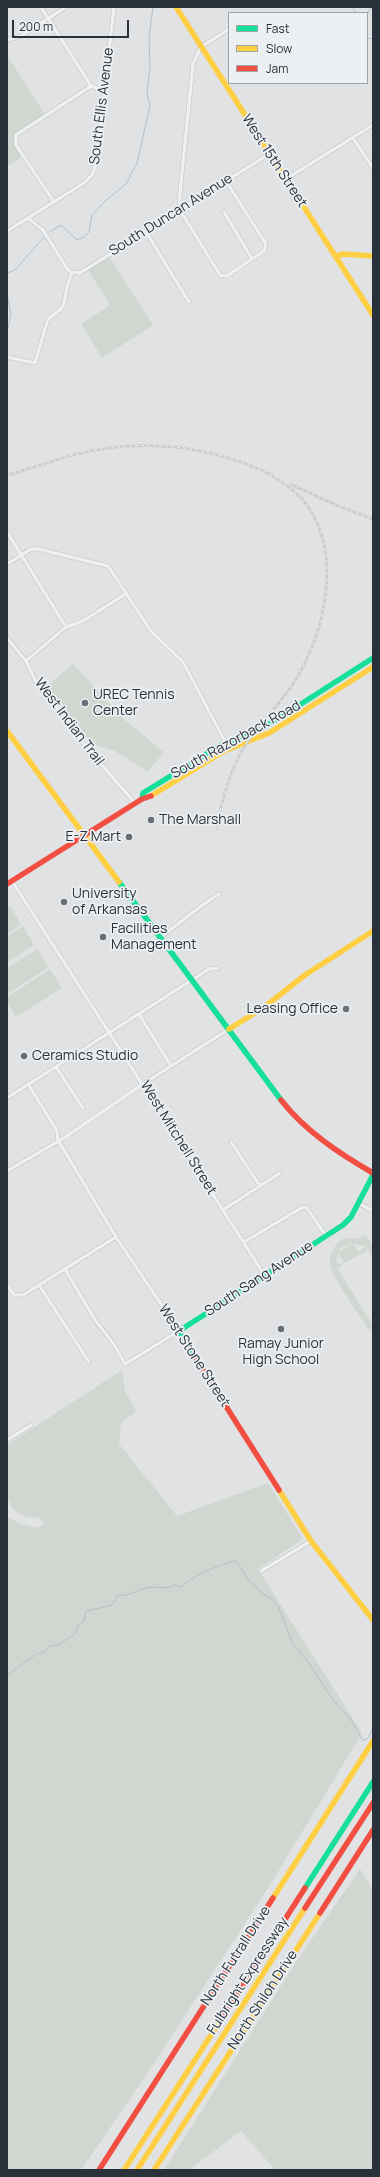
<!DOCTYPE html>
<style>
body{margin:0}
#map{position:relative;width:380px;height:2177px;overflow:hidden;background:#e0e2e4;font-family:Manrope,sans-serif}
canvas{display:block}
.frame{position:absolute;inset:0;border:8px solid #29313a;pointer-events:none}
.legend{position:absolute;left:228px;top:12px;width:140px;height:72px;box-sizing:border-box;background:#edf0f3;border:1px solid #9fa4a9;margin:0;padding:5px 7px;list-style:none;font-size:12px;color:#29313a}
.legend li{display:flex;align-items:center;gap:8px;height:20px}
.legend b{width:20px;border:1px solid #9fa4a9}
.scale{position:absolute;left:12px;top:20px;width:117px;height:18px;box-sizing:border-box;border:2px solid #29313a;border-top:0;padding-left:5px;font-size:12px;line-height:14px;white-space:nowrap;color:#29313a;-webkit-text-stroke:3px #edf0f3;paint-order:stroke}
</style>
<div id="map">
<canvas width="380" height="2177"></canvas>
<div class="frame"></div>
<ul class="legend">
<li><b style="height:5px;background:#16e098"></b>Fast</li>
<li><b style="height:5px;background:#ffcf43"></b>Slow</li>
<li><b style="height:5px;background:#f24e42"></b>Jam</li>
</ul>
<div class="scale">200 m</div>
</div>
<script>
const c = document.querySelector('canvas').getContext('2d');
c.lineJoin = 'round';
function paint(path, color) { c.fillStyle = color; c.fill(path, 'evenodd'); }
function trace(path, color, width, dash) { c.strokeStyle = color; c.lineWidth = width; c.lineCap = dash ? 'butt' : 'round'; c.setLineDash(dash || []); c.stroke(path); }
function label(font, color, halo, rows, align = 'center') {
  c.font = font + ' Manrope,sans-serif'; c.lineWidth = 3.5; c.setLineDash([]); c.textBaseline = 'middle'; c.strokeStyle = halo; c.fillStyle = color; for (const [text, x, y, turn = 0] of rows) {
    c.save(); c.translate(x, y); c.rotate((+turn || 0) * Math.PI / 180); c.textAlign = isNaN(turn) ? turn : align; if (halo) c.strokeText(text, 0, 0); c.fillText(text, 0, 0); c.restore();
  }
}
paint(new Path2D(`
 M7,55l39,61 -28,17 -3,5 8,18 -16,10z
 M108,255l45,70 -51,33 -21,-34 29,-19 -23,-37z
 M73,664l53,57 38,31 -16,20 -33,-21 -23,-7 -45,-58z
 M10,906l11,18 -14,10v-26z
 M23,926l11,19 -27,17v-26z
 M37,949l12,18 -42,27v-26z
 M50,969l12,19 -46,29 -9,-15v-5z
 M366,1235l7,11v10l-9,-10 -13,-3 -11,6 -4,11 2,10 35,55v7l-6,-5c-8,-13 -34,-48 -37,-61 -1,-8 2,-17 8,-23 9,-8 19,-2 28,-8z
 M353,1243l6,9 6,-5 2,4 -25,13 -3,4 -2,-3 7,-3 -6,-9z
 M122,1370l3,21 11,20 -15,12 -2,21 58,72 91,-33 35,56 -45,30 104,164 -87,144 -130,200 -64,93h-74v-653l14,7 17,4 6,-5 -4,-5 -15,-1 -11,-7 -7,-11v-54z
 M360,1869l13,21v280h-98l-34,-39 -52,39h-25l132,-208z`), '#d1d7d0');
trace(new Path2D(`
 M352,7l4,6
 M367,15l4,-8
 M367,38l6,1
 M49,232l12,-7 16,15 7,-3 5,-5 3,-17 13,-14 21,-17 11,-21 13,-57 -3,-13 3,-25 -1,-31 4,-30
 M7,273l8,-3 29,-33
 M7,293l4,22 -4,16
 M7,1675l28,-20 9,-3 5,-6 9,-1 18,-12 1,-6 7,-6 2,-10 26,-6 6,-10c9,2 19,-5 28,-7 11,-3 19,3 28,-3l7,2c8,-9 43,-25 55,-26l14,21 13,12 9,5 6,7 14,36 16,20 25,38 17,18 13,23 5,-3 5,-10`), '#b0c1cc', 1);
const street = new Path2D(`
 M41,7l50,79
 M7,40l14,-4 45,-29
 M353,138l20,30
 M286,179l87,-54
 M54,202l-38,-57v-10l75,-49 13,5
 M183,208l-4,-6 14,-138 8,-17 28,-18
 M180,210l40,65 7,1 37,-25 2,-7 -40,-63
 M224,212l28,47
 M28,218l15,12 25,40 4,2
 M7,231l77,-48 8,-8 4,-10 18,-158
 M146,232l43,70
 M72,272l8,1 189,-119
 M7,357l28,6 13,-44 13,-10 3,-6 3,-16 5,-15
 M7,532l59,95
 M7,564l24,-15h7l70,17 43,65 32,31 46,87
 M7,638l19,23 11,23 23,27 26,36 49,56
 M26,661l40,-34 17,-6 44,-28
 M12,881l253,395
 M161,937c19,-14 38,-31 58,-43
 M139,1014l32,52
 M56,1067l27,41
 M28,1084l29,47 1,9 58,97 63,94 -54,33 -12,-21 -18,-23 -30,-51
 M7,1098l202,-129 9,-1
 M231,1142l29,44
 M7,1171l57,-33 79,-54 86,-55
 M358,1203l15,8
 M223,1210l57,-37
 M244,1242l59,-35 4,1 19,28
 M7,1284l7,11h9l93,-58
 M39,1285l50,77
 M7,1440l24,-15
 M261,1571l50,-30`);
trace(street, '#bec0c2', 4.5);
trace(street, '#eef0f1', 3.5);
trace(new Path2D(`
 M142,799l1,-6 78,-48 44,-18 108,-69
 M119,882l162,218
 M196,1359l-17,-28 164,-106 8,-8 22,-42
 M305,1888l68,-106`), '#16e098', 5.5);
trace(new Path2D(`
 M176,7l197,308
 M336,256l7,-2 30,2
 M7,731l112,151
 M151,796l73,-45 45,-18 104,-66
 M229,1029l34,-21 42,-33 68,-44
 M279,1490l32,51 62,79
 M273,1898l100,-157
 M124,2170l98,-152
 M137,2170l168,-262
 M154,2170l166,-257`), '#ffcf43', 5.5);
trace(new Path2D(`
 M7,884l135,-85 9,-3
 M281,1100c24,31 59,54 92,73
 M196,1359l83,131
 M305,1908l68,-105
 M320,1913l53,-83
 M222,2018l83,-130
 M99,2170l174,-272`), '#f24e42', 5.5);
const rail = new Path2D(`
 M7,475c24,-6 46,-15 70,-21 66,-17 134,-8 195,21
 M290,484l46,21 37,14
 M217,829c4,-29 12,-55 26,-80 15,-25 37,-44 52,-68 30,-50 48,-124 12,-176 -10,-14 -25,-23 -40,-32`);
trace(rail, '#c8cacb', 2.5);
trace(rail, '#edf0f3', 1, [3]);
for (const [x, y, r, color] of [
 [85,703,4,"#696f76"],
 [151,820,4,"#696f76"],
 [129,837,4,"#696f76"],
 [64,902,4,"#696f76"],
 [103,937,4,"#696f76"],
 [346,1009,4,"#696f76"],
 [24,1056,4,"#696f76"],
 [281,1329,4,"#696f76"]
]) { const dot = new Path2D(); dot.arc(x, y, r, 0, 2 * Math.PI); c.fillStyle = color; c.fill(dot); trace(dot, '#edf0f3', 1.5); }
label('14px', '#29313a', '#edf0f3', [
 ["South Ellis Avenue",102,106,-83],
 ["West 15th Street",274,161,57],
 ["South Duncan Avenue",171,215,-32],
 ["West Indian Trail",69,722,53],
 ["South Razorback Road",236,740,-29],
 ["West Mitchell Street",178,1138,58],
 ["South Sang Avenue",259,1279,-33],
 ["West Stone Street",194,1356,57],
 ["North Futrall Drive",236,1956,-57],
 ["Fulbright Expressway",248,1976,-57],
 ["North Shiloh Drive",263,2000,-57]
]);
label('14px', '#29313a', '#edf0f3', [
 ["UREC Tennis",93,695],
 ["Center",93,711],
 ["The Marshall",159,820],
 ["E-Z Mart",121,837,"right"],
 ["University",72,894],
 ["of Arkansas",72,910],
 ["Facilities",111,929],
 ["Management",111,945],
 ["Leasing Office",338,1009,"right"],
 ["Ceramics Studio",32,1056],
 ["Ramay Junior",281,1344,"center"],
 ["High School",281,1360,"center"]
], 'left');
</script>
